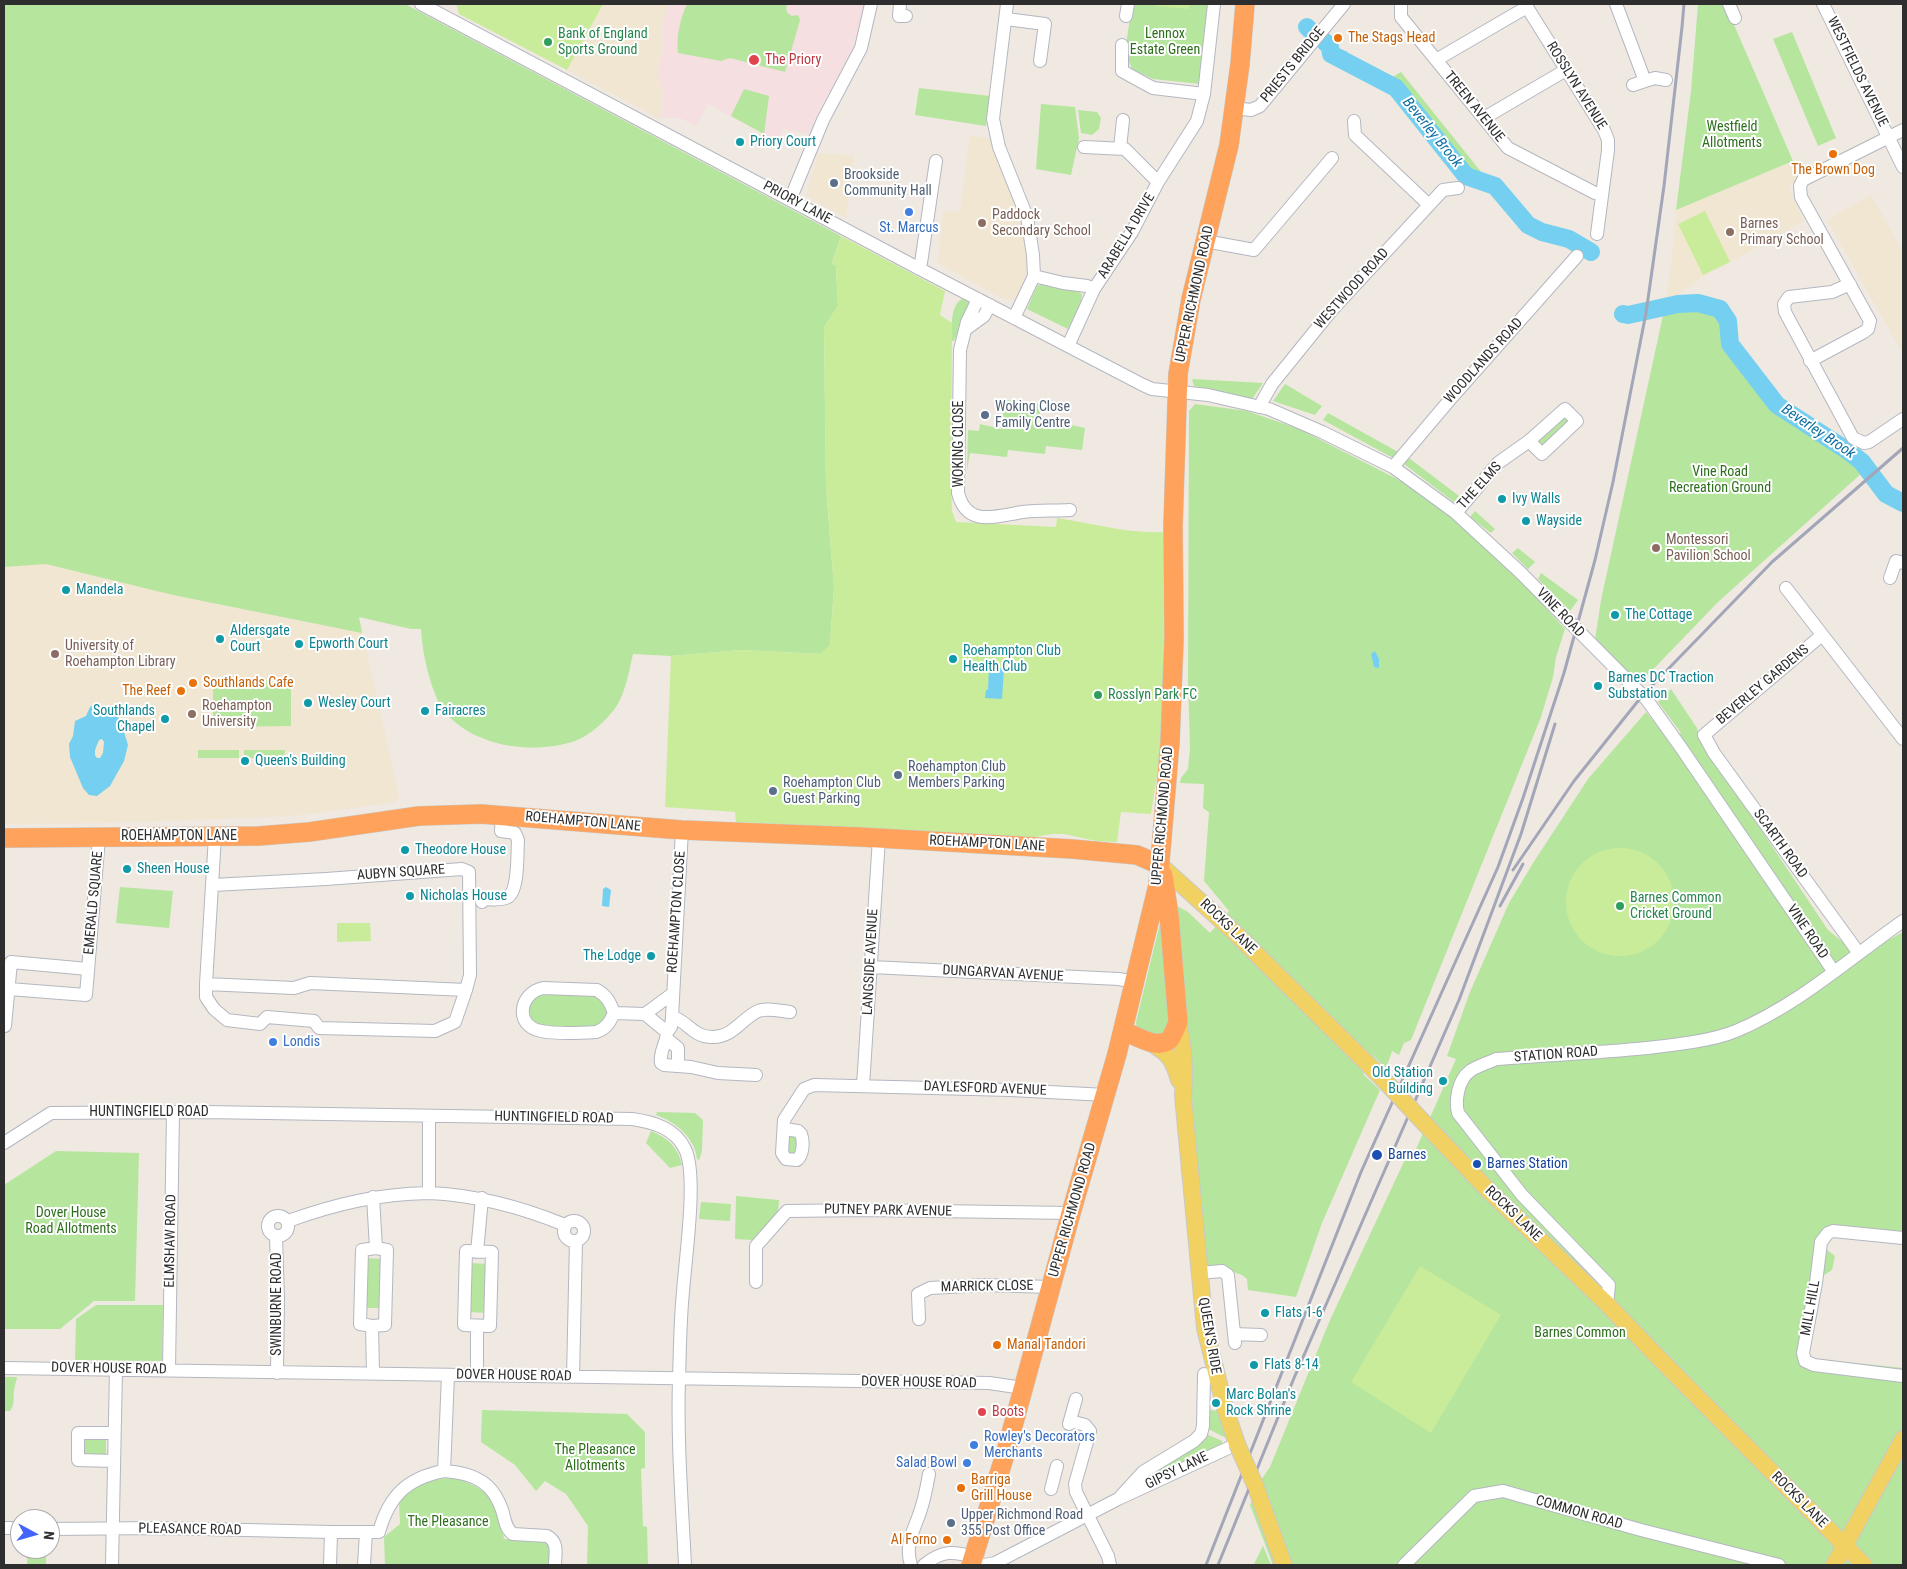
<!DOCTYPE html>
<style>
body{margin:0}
#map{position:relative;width:1907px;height:1569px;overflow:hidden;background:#efe9e1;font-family:"Roboto Condensed",sans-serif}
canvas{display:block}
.frame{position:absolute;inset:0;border:5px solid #2e2e2e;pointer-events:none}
.north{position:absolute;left:10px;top:1509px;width:50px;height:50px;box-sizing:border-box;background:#fff;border:1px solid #ababab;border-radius:50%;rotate:96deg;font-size:14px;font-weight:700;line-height:20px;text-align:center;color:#2e2e2e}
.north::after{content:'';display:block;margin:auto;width:18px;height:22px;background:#4264fb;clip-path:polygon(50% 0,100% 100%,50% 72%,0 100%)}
</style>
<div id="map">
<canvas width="1907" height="1569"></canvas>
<div class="frame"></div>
<div class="north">N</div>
</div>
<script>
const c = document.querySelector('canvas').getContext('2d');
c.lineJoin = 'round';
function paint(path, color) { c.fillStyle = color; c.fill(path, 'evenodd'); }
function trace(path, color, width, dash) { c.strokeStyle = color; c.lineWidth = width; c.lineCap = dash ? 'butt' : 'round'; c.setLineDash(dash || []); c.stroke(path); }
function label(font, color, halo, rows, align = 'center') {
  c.font = font + ' "Roboto Condensed",sans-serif'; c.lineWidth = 4; c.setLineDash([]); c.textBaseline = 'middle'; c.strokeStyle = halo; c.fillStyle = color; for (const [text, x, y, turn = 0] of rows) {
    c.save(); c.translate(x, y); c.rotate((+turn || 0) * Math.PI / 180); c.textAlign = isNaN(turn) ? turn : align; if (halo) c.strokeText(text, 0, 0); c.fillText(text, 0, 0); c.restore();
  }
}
paint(new Path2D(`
 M603,4h65l-6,24 1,16 -6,29 6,17 -1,21 -4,7 -91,-48z
 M970,136l20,2 26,63 9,33 2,34 -5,19 -8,13 -13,-2 -63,-35 5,-52 17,1z
 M818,153l36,3 -8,62 -40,-22z
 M1793,161l7,16 -12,10 16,34 -84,47 -10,4 -44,31 8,-63 2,-30z
 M1871,195l32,57v102l-76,-134z
 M4,532l355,85 40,179 -3,6 -102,14 -189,7 -101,1z`), '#f0e6d1');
paint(new Path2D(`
 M668,4h197l-9,42 -39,68 -7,20 -28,-5 -2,11 -7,-1 -65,-35 -12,22 -16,-8h-22l4,-7 1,-21 -6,-17 6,-29 -1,-16z`), '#f5dfe0');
paint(new Path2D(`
 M4,4h401l436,232 -9,27 4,3 2,40 -14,21 2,160 8,100 -4,58 -9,9 -80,-4 -70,6 -38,-2c-4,17 -8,43 -20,57 -9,11 -24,25 -38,30 -42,14 -101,6 -130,-29 -14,-17 -23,-60 -24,-83h-10l-52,-12 3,16 -189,-38 -127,-31 -42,3z
 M687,4h100c-1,6 -1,9 5,12l6,-1 2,5 -15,52 -55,-14 -9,3 -43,-8c-2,-16 2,-34 9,-49z
 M1132,4h77l-9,80 -47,-5 -21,-10 -7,-17z
 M1698,4h27l68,157 -117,49 15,-119z
 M1792,32l44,106 -18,8 -45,-107z
 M1401,72l85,106 -19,-5 -76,-95z
 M919,88l71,8 -4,30 -71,-11z
 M744,89l25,7 -5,38 -33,-18z
 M1041,104l34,3 4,31 -8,37 -35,-6z
 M1078,110l19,2 4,6 -2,11 -7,6 -11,-2z
 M1043,283l33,7 6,4 -1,8 -13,27 -41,-20 10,-23z
 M964,298l4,4 1,6 -15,33h-2c0,-13 -3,-37 12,-43z
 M1685,307l16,2 17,6c8,10 2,20 7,29 4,9 10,14 16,21 11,15 20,34 35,46 18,14 79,41 87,61l-145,130 -79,82 -44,-44 6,-40 63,-289z
 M1192,379l71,4 -11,16 -58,-13z
 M1285,384l37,22 -7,9 -42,-14z
 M1005,400l36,4 -2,15 23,1v3l23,5 -3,22 -36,-4 -1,8 -37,-4 -1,7 -37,-4 -3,17 1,-40 11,1 1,-7 21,5z
 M1195,404l52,7 52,18 108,55 33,24 40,35 43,40 42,46 -9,28 -3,20 -12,40 -130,323 -7,3 -5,12 -7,-4 -6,17 -14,-13 -9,19 17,16 -58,133 -26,74 -48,-7 -1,-11 -5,-4 -12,-4 -23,-5 -2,-16 -29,-342 1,-2 11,6 22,21 19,-22 -25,-30 5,-69 -6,-4 1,-24 -24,-1 1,-5 7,-9 2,-21 -2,-67 1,-270z
 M1328,413l72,40 -5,6 -72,-39z
 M1564,415l7,6 -28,28 -8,-8z
 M1409,458l50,38 -5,6 -50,-38z
 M1475,511l20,18 -4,4 -21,-16z
 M1518,548l17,14 -7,7 -16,-16z
 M1541,573l37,27 -8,11 -32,-32z
 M291,680v46l-78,1v-46z
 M1671,689l26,39 4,12 127,190 32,26 43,-24v312l-71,-8 -6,6v7l9,7 -3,14 -11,7 -12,81 94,10v197h-611l-31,-85 9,-13 60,-147 78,-167 5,3 43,-97 -9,-3 23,-64 39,-89 26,-43 53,-81 58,-67 23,28 12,-7 -23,-31z
 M198,750h41v8h-41z
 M244,750h41l-1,8h-40z
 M120,887l53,4 -4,37 -53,-5z
 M1161,919l11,108 -13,10 -22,-8 -1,-7z
 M543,993c11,0 40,-2 50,1 6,1 12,6 14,12 9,30 -50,21 -66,21 -10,-8 -15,-13 -11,-25z
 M657,1112l38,1 8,7 -1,31 -3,9 -2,-1c-2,-21 -21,-37 -41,-44z
 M651,1131c17,7 27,16 31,34l-12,3 -24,-25z
 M789,1133l11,6 -5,17 -7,-1z
 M56,1151l83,2 -4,148h-41l-34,28h-56v-144z
 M736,1196l43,4 -1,14 -25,26 -18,-1z
 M701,1202l30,2 -1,17 -31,-2z
 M366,1258l19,1 -1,49h-20z
 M469,1263l20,1 -2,49 -19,-1z
 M96,1305h67l-1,56 -87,-1 1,-41z
 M4,1377h13c0,3 -2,6 -2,9 -3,9 1,17 -5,25h-6z
 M1206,1409l17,3 5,31 -2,-5 -20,-10z
 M482,1410l145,4 18,18v36l-4,1 2,57 4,1 1,38h-61l1,-39 -22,-32 -21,-13 -9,10 -21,-26 -34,-23z
 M1204,1433l18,8 1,5 -85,41 9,-14z
 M106,1437v18h-24v-17z
 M453,1478c36,9 46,25 51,61l38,2 10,6v18h-167l-1,-28 16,-13 -1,-24c18,-17 29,-21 54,-22z
 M1254,1496l25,69h-6l-23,-60z
 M1263,1546l8,19 -17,-1z
 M28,1549h18v16h-19z`), '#b6e59e');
paint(new Path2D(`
 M453,4h150l-36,66 -108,-56 -2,-8z
 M1156,4h33v5l-34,-3z
 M1705,211l25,51 -27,13 -25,-51z
 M841,236l104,55 -5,24 12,8 -1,162 1,26 4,11 100,5 1,-9c34,5 72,16 106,14l1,109 -3,108 -10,65 -30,-2 -4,30 -21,-1 -32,-7h-12l-22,4 -294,-16 -1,-10 -70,-5 6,-151 70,-6 79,4 10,-9 4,-58 -8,-100 -2,-160 14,-21 -2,-40 -4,-2z
 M1566 902a54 54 0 1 1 108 0a54 54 0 1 1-108 0Z
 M337,923h33l1,18 -34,1z
 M1420,1266l81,49 -70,118 -80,-51z`), '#c9ec9a');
paint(new Path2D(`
 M1375,651l4,8v9l-5,-1 -3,-13z
 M989,667l15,1 -2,31 -17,-1 1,-8h2z
 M94,704h4l7,8 8,2 7,5 8,26 -4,16 -14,25 -13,10 -8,-1 -6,-7 -13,-31 -1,-13 4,-8 2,-15 11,-5 4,-9zM102,739l2,3 -1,11 -3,5h-3l-2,-3v-5l4,-10z
 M606,887l5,3 -2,17 -7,-1 1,-17z`), '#75cff0');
trace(new Path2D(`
 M1330,47l16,6
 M1720,309h7`), '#75cff0', 3);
trace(new Path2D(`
 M1307,27l4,4
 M1324,41l6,6 1,7 65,34 70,88 29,10 33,39 14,7 27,7 22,13
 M1623,314l5,1 50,-11 20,-1 22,6 8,12 2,23 47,61 71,46 14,11 24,32 17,9`), '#75cff0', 18);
const minor = new Path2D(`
 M421,4l497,264 225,117 9,4 56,6 61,14 53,23 71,35 63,46 64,59 127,128 35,49 152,223
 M900,4l-1,12h7
 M1007,4l-14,115 6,28 28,70 6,38 1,21 -20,42
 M1401,4v13l107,131 87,45 7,1
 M1525,4l79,126 4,10v10l-11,84
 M1616,4l29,77 -12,4
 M1729,4l6,14
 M1823,4l80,163
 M1126,16l2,-12
 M1006,19l39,5 -5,37
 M1122,45v26l31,17 51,6
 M1436,60l91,-53
 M1645,81l10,-3 11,2
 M1234,108l17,2 9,-4 84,-102
 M1484,118l82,-48
 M1354,121l1,14 74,70
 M1084,147l41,2 33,33
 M1120,148l3,-28
 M790,200l33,-80 38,-72 10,-44
 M1205,241l49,9 78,-92
 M918,268l3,-5 15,-102
 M1034,276l29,7 24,3 7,3
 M1850,284l-18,8 -43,5 -5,7 1,8 68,126 11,5 5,-1 34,-23
 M978,299l-11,23 -7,28 -2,143c9,35 38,23 65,19 15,-2 31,-1 47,-2
 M966,329l18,-13 6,-11
 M1068,346l26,-57 38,-57 26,-50 39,-61 7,-27 10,-90
 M1810,361l54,-29 4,-3 2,-8 -69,-124 -1,-11 3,-6 100,-50
 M1259,407l13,-23 59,-73 112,-121 15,-2
 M1393,467l60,-71 124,-140
 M1456,513l42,-50 31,-22 13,13 35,-33 -12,-12 -36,32
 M1890,578l6,-17 7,2
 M1786,588l117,151
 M1822,635l-118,100 10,18 144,199
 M213,885l113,-6 136,-10 7,3 1,103 -4,15
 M482,902l2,-3c7,0 17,2 24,-2 11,-7 9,-44 10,-57l-3,-7 -14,-2 1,-16
 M871,967l248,12 16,3
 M310,983l156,7 -11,32 -20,9 -116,-3 -5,-7 -47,-4 -7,7 -33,-4 -13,-11 -8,-12v-13l88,4z
 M206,984l9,-148
 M543,988l54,2c10,6 13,12 17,23 -4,9 -8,16 -18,19 -16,1 -40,2 -55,-1 -27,-5 -22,-38 2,-43z
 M9,989l77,6 13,-158
 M614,1013l31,1 22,18
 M645,1014l27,-20
 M672,1017c15,3 20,20 40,20 19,1 28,-16 44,-25 9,-5 24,-1 34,0
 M5,1026l6,-64 77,7
 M667,1032l4,-5 1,-10 10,-187
 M667,1032c0,11 -8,19 -6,31l3,2 27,2 27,6 38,2
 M667,1039l11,9v18
 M863,1086l16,-248
 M784,1129l14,2 3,3c3,8 2,21 -4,26l-11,-1 -4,-6 2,-33 20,-31 10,-4 197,5 95,5
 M4,1143l47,-30 154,-1 427,7c21,3 43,9 53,30 13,26 0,111 -2,143 -3,29 -3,58 -4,87 -2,62 3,125 6,186
 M429,1193c47,2 92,14 136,32
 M373,1197l3,51
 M268 1226a10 10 0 1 1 20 0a10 10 0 1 1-20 0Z
 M564 1231a10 10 0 1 1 20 0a10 10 0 1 1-20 0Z
 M288,1221c48,-17 89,-27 141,-28v-76
 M276,1236l2,63 -1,74
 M1903,1238l-70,-7 -5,2 -7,9 -5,41 -13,70 2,8 9,4 89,11
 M376,1248l11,2 -2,75 -13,1 -12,-2 2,-74z
 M466,1251l26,1 -2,74 -26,-1z
 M477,1252l5,-54
 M1199,1273l23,-2 6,4 7,68
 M756,1282v-36l31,-35 79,-1 205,3
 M1607,1304l2,-19 -87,-90 -64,-82c-3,-13 0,-33 12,-42 7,-5 18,-8 26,-12 51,-4 101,-6 151,-11 27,-3 65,-7 89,-17 62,-26 113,-72 167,-110
 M919,1319l-1,-25 12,-6 55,-3 66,2
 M372,1326l1,47
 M477,1326v49
 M1234,1334l27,1
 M4,1368l985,15 34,5
 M169,1370l4,-258
 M573,1377l3,-136
 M1070,1421l15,4 5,6 -15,53 1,8 32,64 2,9
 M1069,1424l7,-25
 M114,1461l-36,-1v-27h36
 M444,1471c31,2 50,12 59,42 2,8 3,16 10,21l34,2c12,6 8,18 8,29
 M1051,1489l6,-23
 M1121,1496l22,-24 51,-31 7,-7 2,-8 1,-52
 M4,1528h16
 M50,1529l110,-1 171,4
 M972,1563l13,2 10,-2 123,-64 119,-55
 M112,1565l4,-195
 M330,1565l1,-33h48c10,-36 28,-54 65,-61l4,-96
 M364,1565l2,-33
 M911,1565c-7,-22 4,-36 10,-56 4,-12 6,-24 8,-35
 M924,1565c18,-15 29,-14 50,-8
 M1404,1565l70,-69 29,-5 138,39 138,35`);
const major = new Path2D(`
 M1160,865l73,66 150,148
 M1178,1022c6,24 7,50 5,74l22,232 20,80 12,36
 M1151,1043c18,11 22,16 28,37
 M1426,1125l61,64 120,115 47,49 210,212
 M1255,1485l29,80
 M1834,1565l69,-126`);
const highway = new Path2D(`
 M4,838l255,-2 50,-4 110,-16 62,-2 201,16 178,7 212,12 65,6 23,10
 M1123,1031c13,4 33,19 46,9 4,-4 7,-13 9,-18l-9,-107 -6,-40
 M971,1565l36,-117 64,-235 46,-159 41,-169 12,-143 4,-103 -1,-113 5,-152 13,-75 38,-154 11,-81 5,-60`);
trace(minor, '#b4b7c1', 14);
trace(major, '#c9c9c9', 18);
trace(highway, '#c9c9c9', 20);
trace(minor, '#fff', 12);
trace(major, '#f2d163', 16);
trace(highway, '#ffa35c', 19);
trace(new Path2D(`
 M1513,870l61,-89 68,-85 130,-134 131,-114
 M1500,906l23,-42
 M1206,1565l155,-393 137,-305 25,-69 41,-125 31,-113 18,-78 33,-169 18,-127 18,-159 2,-23
 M1218,1565l76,-187 165,-378 62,-166 34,-110`), '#a3a6b8', 3);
const majorBridge = new Path2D(`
 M1383,1079l43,46
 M1237,1444l18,41`);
trace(majorBridge, '#c9c9c9', 18, []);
trace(majorBridge, '#f2d163', 16);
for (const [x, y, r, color] of [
 [1338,38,5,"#e8710a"],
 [548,42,5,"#2e9e5b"],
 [754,60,6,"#e0444e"],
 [740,142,5,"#0f9aa8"],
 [1833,154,5,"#e8710a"],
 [834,183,5,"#5c6f8a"],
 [909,212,5,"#3f7fe0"],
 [982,223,5,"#8d6e63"],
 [1730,232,5,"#8d6e63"],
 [985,415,5,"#5c6f8a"],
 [1502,499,5,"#0f9aa8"],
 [1526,521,5,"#0f9aa8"],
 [1656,548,5,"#8d6e63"],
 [66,590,5,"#0f9aa8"],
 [1615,615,5,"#0f9aa8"],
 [220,639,5,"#0f9aa8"],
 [299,644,5,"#0f9aa8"],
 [55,654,5,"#8d6e63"],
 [953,659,5,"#0f9aa8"],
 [193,683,5,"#e8710a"],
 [1598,686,5,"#0f9aa8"],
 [181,691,5,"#e8710a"],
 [1098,695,5,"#2e9e5b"],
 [308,703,5,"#0f9aa8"],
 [425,711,5,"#0f9aa8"],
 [192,714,5,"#8d6e63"],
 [165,719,5,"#0f9aa8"],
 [245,761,5,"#0f9aa8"],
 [898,775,5,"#5c6f8a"],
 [773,791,5,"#5c6f8a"],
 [405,850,5,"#0f9aa8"],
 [127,869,5,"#0f9aa8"],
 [410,896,5,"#0f9aa8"],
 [1620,906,5,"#2e9e5b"],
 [651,956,5,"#0f9aa8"],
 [273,1042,5,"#3f7fe0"],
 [1443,1081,5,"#0f9aa8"],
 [1377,1155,6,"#1a4fb4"],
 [1477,1164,5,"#1a4fb4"],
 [1265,1313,5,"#0f9aa8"],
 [997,1345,5,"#e8710a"],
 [1254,1365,5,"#0f9aa8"],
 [1216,1403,5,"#0f9aa8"],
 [982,1412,5,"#e0444e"],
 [974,1445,5,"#3f7fe0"],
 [967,1463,5,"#3f7fe0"],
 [961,1488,5,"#e8710a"],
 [951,1523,5,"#5c6f8a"],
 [947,1540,5,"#e8710a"]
]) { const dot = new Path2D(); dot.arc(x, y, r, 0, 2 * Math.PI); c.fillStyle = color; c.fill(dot); trace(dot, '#fff', 2); }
label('14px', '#27864d', '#fff', [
 ["Bank of England",558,34],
 ["Sports Ground",558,50],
 ["Rosslyn Park FC",1108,695],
 ["Barnes Common",1630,898],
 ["Cricket Ground",1630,914]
], 'left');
label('14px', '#2c6e1b', '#fff', [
 ["Lennox",1165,34],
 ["Estate Green",1165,50],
 ["Westfield",1732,127],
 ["Allotments",1732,143],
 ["Vine Road",1720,472],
 ["Recreation Ground",1720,488],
 ["Dover House",71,1213],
 ["Road Allotments",71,1229],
 ["Barnes Common",1580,1333],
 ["The Pleasance",595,1450],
 ["Allotments",595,1466],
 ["The Pleasance",448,1522]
]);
label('14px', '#c56008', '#fff', [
 ["The Stags Head",1348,38],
 ["The Brown Dog",1833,170,"center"],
 ["Southlands Cafe",203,683],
 ["The Reef",171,691,"right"],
 ["Manal Tandori",1007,1345],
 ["Barriga",971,1480],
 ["Grill House",971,1496],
 ["Al Forno",937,1540,"right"]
], 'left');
label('14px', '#be3a42', '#fff', [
 ["The Priory",765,60],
 ["Boots",992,1412]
], 'left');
label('14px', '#2e2e2e', '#fff', [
 ["PRIESTS BRIDGE",1293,65,-51],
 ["WESTFIELDS AVENUE",1857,72,64],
 ["ROSSLYN AVENUE",1576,86,58],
 ["TREEN AVENUE",1474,107,51],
 ["PRIORY LANE",797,203,28],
 ["ARABELLA DRIVE",1127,236,-59],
 ["WESTWOOD ROAD",1352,289,-48],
 ["UPPER RICHMOND ROAD",1195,294,-78],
 ["WOODLANDS ROAD",1484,361,-48],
 ["WOKING CLOSE",959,444,-90],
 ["THE ELMS",1480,486,-48],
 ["VINE ROAD",1560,613,46],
 ["BEVERLEY GARDENS",1763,685,-40],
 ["UPPER RICHMOND ROAD",1163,816,-85],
 ["ROEHAMPTON LANE",583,822,5],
 ["ROEHAMPTON LANE",179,836],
 ["ROEHAMPTON LANE",987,844,3],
 ["SCARTH ROAD",1780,844,54],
 ["AUBYN SQUARE",401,873,-4],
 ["EMERALD SQUARE",94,903,-85],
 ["ROEHAMPTON CLOSE",677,912,-86],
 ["ROCKS LANE",1228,927,44],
 ["VINE ROAD",1807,932,56],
 ["LANGSIDE AVENUE",871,962,-87],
 ["DUNGARVAN AVENUE",1003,974,3],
 ["STATION ROAD",1556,1055,-4],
 ["DAYLESFORD AVENUE",985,1089,2],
 ["HUNTINGFIELD ROAD",149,1112],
 ["HUNTINGFIELD ROAD",554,1118,1],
 ["UPPER RICHMOND ROAD",1073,1210,-74],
 ["PUTNEY PARK AVENUE",888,1211,1],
 ["ROCKS LANE",1513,1214,44],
 ["ELMSHAW ROAD",171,1241,-89],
 ["MARRICK CLOSE",987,1287,-1],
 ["SWINBURNE ROAD",277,1304,-90],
 ["MILL HILL",1811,1308,-80],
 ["QUEEN'S RIDE",1209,1336,80],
 ["DOVER HOUSE ROAD",109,1369,1],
 ["DOVER HOUSE ROAD",514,1376,1],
 ["DOVER HOUSE ROAD",919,1383,1],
 ["GIPSY LANE",1177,1471,-26],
 ["ROCKS LANE",1799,1500,45],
 ["COMMON ROAD",1579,1513,16],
 ["PLEASANCE ROAD",190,1530,1]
]);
label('14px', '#0d838f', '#fff', [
 ["Priory Court",750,142],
 ["Ivy Walls",1512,499],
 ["Wayside",1536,521],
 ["Mandela",76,590],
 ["The Cottage",1625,615],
 ["Aldersgate",230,631],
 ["Court",230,647],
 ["Epworth Court",309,644],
 ["Roehampton Club",963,651],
 ["Health Club",963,667],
 ["Barnes DC Traction",1608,678],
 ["Substation",1608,694],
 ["Wesley Court",318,703],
 ["Southlands",155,711,"right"],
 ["Chapel",155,727,"right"],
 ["Fairacres",435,711],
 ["Queen's Building",255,761],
 ["Theodore House",415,850],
 ["Sheen House",137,869],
 ["Nicholas House",420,896],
 ["The Lodge",641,956,"right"],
 ["Old Station",1433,1073,"right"],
 ["Building",1433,1089,"right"],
 ["Flats 1-6",1275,1313],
 ["Flats 8-14",1264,1365],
 ["Marc Bolan's",1226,1395],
 ["Rock Shrine",1226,1411]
], 'left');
label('14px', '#4e5e75', '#fff', [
 ["Brookside",844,175],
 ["Community Hall",844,191],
 ["Woking Close",995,407],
 ["Family Centre",995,423],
 ["Roehampton Club",908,767],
 ["Members Parking",908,783],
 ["Roehampton Club",783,783],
 ["Guest Parking",783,799],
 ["Upper Richmond Road",961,1515],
 ["355 Post Office",961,1531]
], 'left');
label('14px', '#785e54', '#fff', [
 ["Paddock",992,215],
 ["Secondary School",992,231],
 ["Barnes",1740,224],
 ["Primary School",1740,240],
 ["Montessori",1666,540],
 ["Pavilion School",1666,556],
 ["University of",65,646],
 ["Roehampton Library",65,662],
 ["Roehampton",202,706],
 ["University",202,722]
], 'left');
label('14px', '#366cbe', '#fff', [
 ["St. Marcus",909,228,"center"],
 ["Londis",283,1042],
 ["Rowley's Decorators",984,1437],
 ["Merchants",984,1453],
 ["Salad Bowl",957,1463,"right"]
], 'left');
label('14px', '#164399', '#fff', [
 ["Barnes",1388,1155],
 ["Barnes Station",1487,1164]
], 'left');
label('italic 15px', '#0d6fa3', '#fff', [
 ["Beverley Brook",1432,133,51],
 ["Beverley Brook",1818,432,34]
]);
</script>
